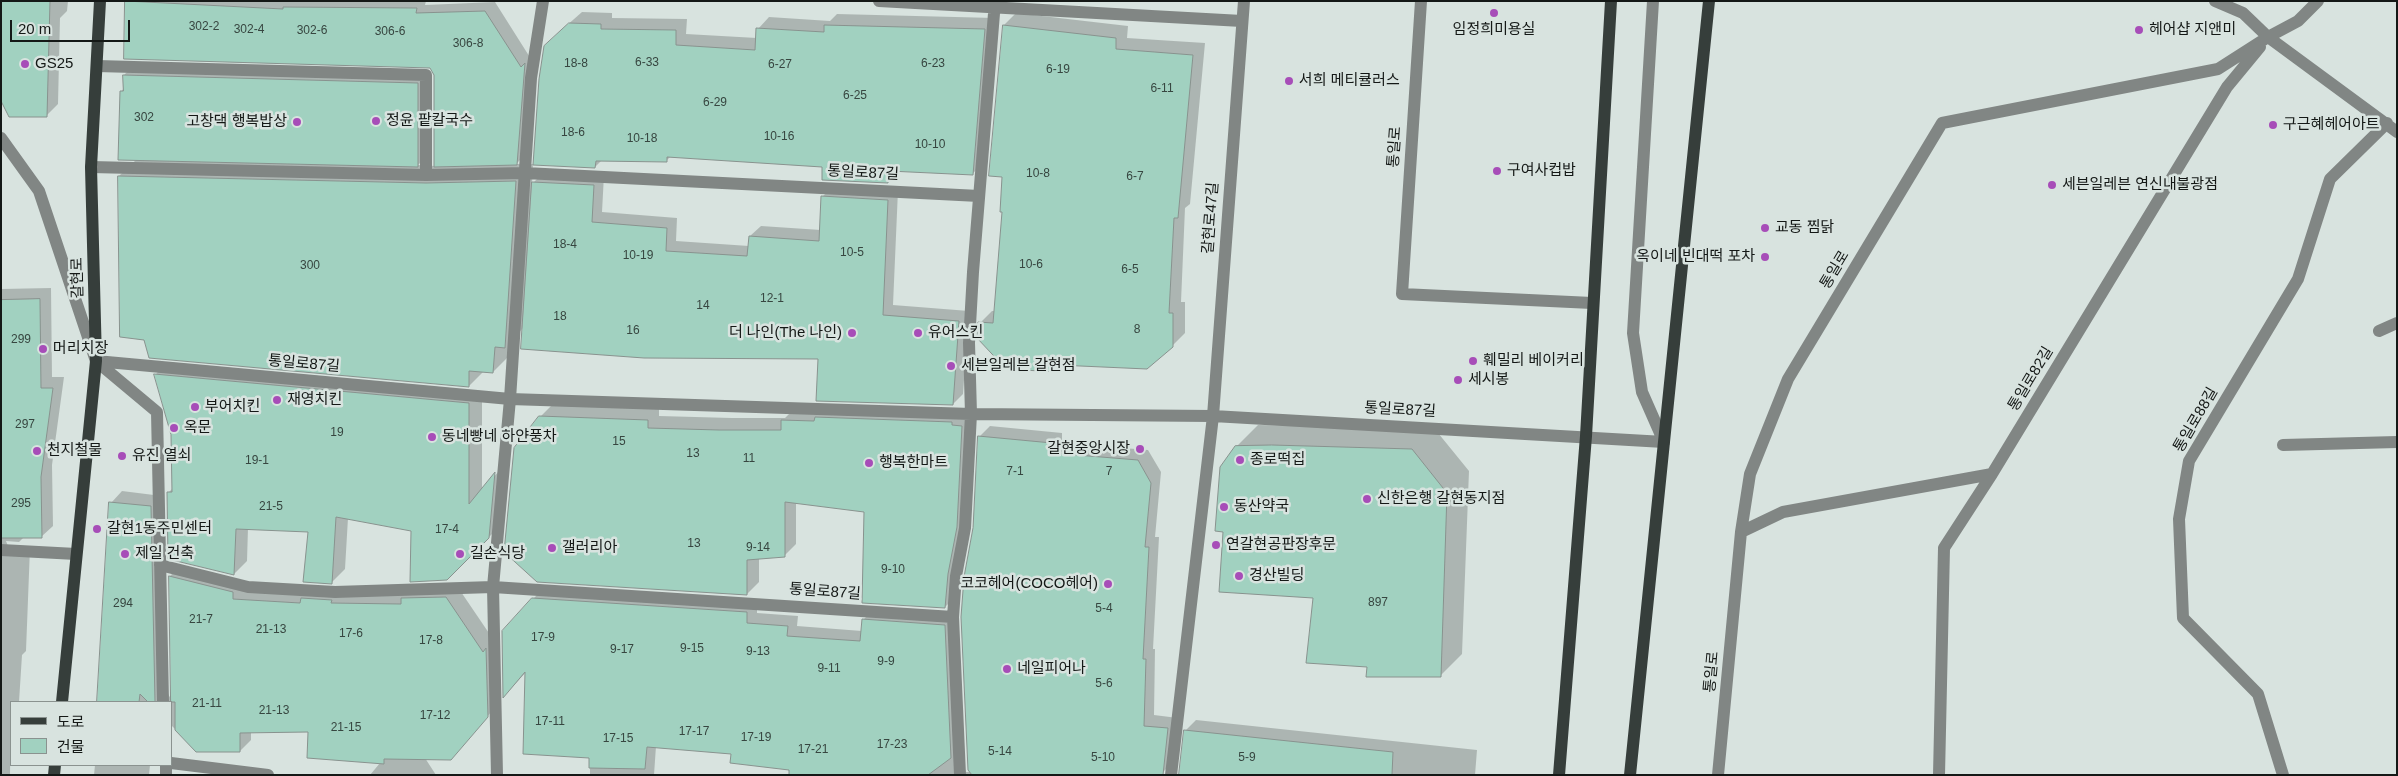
<!DOCTYPE html>
<meta charset="utf-8">
<style>
body{margin:0}
#map{position:relative;width:2398px;height:776px;overflow:hidden;background:#d8e3df;font-family:Arial,"Noto Sans KR",sans-serif}
canvas{display:block}
.frame{position:absolute;inset:0;border:2px solid #141816;pointer-events:none}
.legend{position:absolute;left:10px;top:701px;width:162px;height:65px;box-sizing:border-box;background:#d8e3df;border:1px solid #8a928f;margin:0;padding:6px 9px;list-style:none;font-size:15px;color:#141816}
.legend li{display:flex;align-items:center;gap:10px;height:25px}
.legend b{width:25px;border:1px solid #8a928f}
.scale{position:absolute;left:10px;top:20px;width:120px;height:22px;box-sizing:border-box;border:2px solid #141816;border-top:0;padding-left:6px;font-size:15px;line-height:18px;white-space:nowrap;color:#141816;-webkit-text-stroke:4px #d8e3df;paint-order:stroke}
</style>
<div id="map">
<canvas width="2398" height="776"></canvas>
<div class="frame"></div>
<ul class="legend">
<li><b style="height:6px;background:#363e3b"></b>도로</li>
<li><b style="height:14px;background:#a1d1c0"></b>건물</li>
</ul>
<div class="scale">20 m</div>
</div>
<script>
const c = document.querySelector('canvas').getContext('2d');
c.lineJoin = 'round';
function paint(path, color) { c.fillStyle = color; c.fill(path, 'evenodd'); }
function trace(path, color, width, dash) { c.strokeStyle = color; c.lineWidth = width; c.lineCap = dash ? 'butt' : 'round'; c.setLineDash(dash || []); c.stroke(path); }
function label(font, color, halo, rows, align = 'center') {
  c.font = font + ' Arial,"Noto Sans KR",sans-serif'; c.lineWidth = 5; c.setLineDash([]); c.textBaseline = 'middle'; c.strokeStyle = halo; c.fillStyle = color; for (const [text, x, y, turn = 0] of rows) {
    c.save(); c.translate(x, y); c.rotate((+turn || 0) * Math.PI / 180); c.textAlign = isNaN(turn) ? turn : align; if (halo) c.strokeText(text, 0, 0); c.fillText(text, 0, 0); c.restore();
  }
}
paint(new Path2D(`
 M1,1h67l-1,10 -7,7 -2,86 -12,12z
 M127,1h299l-1,4 70,-3 36,57 -5,95 -10,10h17l-1,20 12,-12 60,3 -2,37 75,6 -1,23 73,5 1,-10 11,-10 60,4 1,-33 11,-11 65,4 -5,115 76,6 -6,83 -10,10 -134,-46 -295,-31 -12,13 -1,14 -18,18 -9,-1 -15,15 -350,-210 18,-17 -16,-67 3,-4v-13l10,-10 293,8v83l-9,9 17,1v-91l-5,-8z
 M582,12l30,1v5l75,1 -1,15 71,4 1,-9 11,-12 61,4 7,-7 158,4 -11,145 -12,11 -72,-4 -12,12 -64,-16 -153,-10 -5,5 -64,-1 -7,7 -38,-133z
 M1016,13l112,13 -1,12 78,5 -15,161 -5,4 -4,94h4v31l-13,13 -108,18 -7,7 -77,-48 12,-12h4l7,-101 1,-185z
 M51,288l1,89h12l-12,88 1,61 -12,11h-17l-5,5 -13,-1 2,5 22,2 -4,103 -4,4 -3,47h-8l-1,73h-9v-486z
 M168,362l314,29v99l26,-29 -6,63 -55,55 -35,-49 -64,-12 -3,51 -13,13 -23,-52 -61,-2 -1,33 -13,13 -66,-81 5,-5 -1,-53 -17,-60z
 M552,405l107,3v8l73,2h53l10,-10 179,6 -17,181 -12,12 -80,-96 -69,-9v42l-12,12 -25,2v24l-12,12 -207,-177z
 M1258,425l176,3 35,43 -7,183 -22,22 -72,-10 -54,-69 -78,-150z
 M990,426l72,7v10l86,7 13,22 -6,65h4l-6,112h2l-1,66 24,3 -5,44 -13,13h-370v-6l-58,-16 -76,-7 -2,29h-64v-18l-63,-86 -22,24 28,-96 11,-11 213,14v11l41,3 -1,10 65,5 1,-11 11,-11 81,6 7,150 4,7h3l-7,-155 12,-88 5,-92z
 M122,491l40,5 4,194 6,11 -2,-125 11,-11 63,23 213,-2 38,56 3,62 -47,55 -26,-1 11,17h-66l10,-12 -71,-32 -58,1v8l-11,11h-43l-26,-26v-23h-72l12,-199z
 M1196,720l281,30 -2,25h-281l-8,-45z
 M95,765h55l-1,10h-55z`), '#0003');
const building = new Path2D(`
 M1,1h49l-3,116h-38l-8,-16z
 M125,1l158,8v-2l134,1 -1,5 69,-2 36,56 4,-4 -8,102 -83,2v-92l-4,-7 -306,-9z
 M569,23l32,1v5l75,1v15l79,5 1,-22 68,4v-7l161,4 -12,146 -84,-4 -1,12 -66,-3v-13l-155,-10v5l-71,-1 -1,7 -62,-3 6,-86 5,-33z
 M1003,25l113,13v11l77,6 -15,163h-4l-5,95h4v34l-26,22 -89,-4v7l-52,-3 -29,-31 1,-16 15,1 9,-111h-2l2,-35 -13,-1z
 M123,75l295,8v84l-300,-7 2,-69h3z
 M118,176l308,7 90,-2 -11,167 -10,-1 -2,26 -24,-2v16l-320,-29 -5,-18 -24,-3z
 M532,182l62,3 -2,37 75,6 -1,23 81,5 2,-20 70,5 2,-45 67,4 -5,115 76,6 -6,84 -137,-4 2,-42 -174,-1 -123,-9z
 M40,299l1,89h12l-12,89 1,61h-41v-238z
 M154,374l315,29v101l26,-32 -6,66 -42,42 -37,2 1,-51 -75,-14 -4,67 -29,-2 5,-50 -72,-3 -2,46 -66,-16 -1,-67h5l-1,-57z
 M539,416l109,4v8l71,2h62v-10l33,1 1,-4 137,5v3l10,1 -5,101 -9,47 -3,34 -83,-5 2,-91 -79,-10v55l-38,3v35l-210,-13 -33,-30 10,-104z
 M978,436l74,7v10l86,7 13,23 -6,64h4l-6,112h3l-2,67 24,2 -5,47h-191l-4,-5 -7,-153 3,-40 9,-49z
 M1272,445l140,4 35,44 -6,184h-75l1,-10 -61,-4 7,-65 -94,-6 4,-60 -8,-1 5,-64 15,-21z
 M109,502l42,4 4,196h-7l-8,-8 -1,8h-42z
 M169,576l64,16v7l67,4 1,-5 31,2 -1,3 70,1v-6l45,-1 37,55 3,-4 2,69 -37,43 -67,-1v5l-77,-6 1,-26 -68,1v19h-44l-21,-22v-28h-4z
 M532,598l215,14v11l41,3 -1,10 73,5 2,-22 83,6 6,133 -23,17h-139v-5l-59,-7 1,-9 -84,-7 -2,22 -56,-1v-10l-66,-4 2,-82 -22,26 -1,-67z
 M1184,730l209,22 -1,23h-213z`);
paint(building, '#a1d1c0');
trace(building, '#88928e', 1);
trace(new Path2D(`
 M879,1l363,20
 M1421,1l-19,293 190,9
 M2215,1l28,12 25,24 129,95
 M97,66l329,9v100
 M1,138l38,53 57,170 61,51 6,290
 M91,167l335,8 99,-2 454,23
 M2379,331l18,-8
 M96,361l414,38 461,15 242,2 451,26 -22,-50 -9,-59 20,-332
 M2283,445l114,-3
 M1741,532l42,-20 209,-38
 M1,550l75,4
 M160,565l88,22 87,5 158,-5 460,30
 M171,763l97,12
 M166,765v10
 M497,775l-4,-188 17,-188 21,-321 12,-77
 M960,775l-7,-158 3,-41 9,-48 6,-114 -2,-71 4,-71 22,-271
 M1171,775l42,-359 31,-415
 M1718,775l23,-243 9,-58 38,-95 154,-256 276,-54 50,-32 30,-16 20,-20
 M1939,775l5,-227 48,-74 235,-387 33,-40
 M2283,775l-25,-81 -75,-76 -4,-99 10,-58 109,-182 32,-100 57,-56`), '#818684', 12);
trace(new Path2D(`
 M62,702l34,-341 -5,-194 9,-166
 M54,775l1,-10
 M1559,775l27,-339 25,-435
 M1630,775l79,-774`), '#363e3b', 12);
for (const [x, y, r, color] of [
 [1494,13,5,"#a74db8"],
 [2139,30,5,"#a74db8"],
 [25,64,5,"#a74db8"],
 [1289,81,5,"#a74db8"],
 [376,121,5,"#a74db8"],
 [297,122,5,"#a74db8"],
 [2273,125,5,"#a74db8"],
 [1497,171,5,"#a74db8"],
 [2052,185,5,"#a74db8"],
 [1765,228,5,"#a74db8"],
 [1765,257,5,"#a74db8"],
 [852,333,5,"#a74db8"],
 [918,333,5,"#a74db8"],
 [43,349,5,"#a74db8"],
 [1473,361,5,"#a74db8"],
 [951,366,5,"#a74db8"],
 [1458,380,5,"#a74db8"],
 [277,400,5,"#a74db8"],
 [195,407,5,"#a74db8"],
 [174,428,5,"#a74db8"],
 [432,437,5,"#a74db8"],
 [1140,449,5,"#a74db8"],
 [37,451,5,"#a74db8"],
 [122,456,5,"#a74db8"],
 [1240,460,5,"#a74db8"],
 [869,463,5,"#a74db8"],
 [1367,499,5,"#a74db8"],
 [1224,507,5,"#a74db8"],
 [97,529,5,"#a74db8"],
 [1216,545,5,"#a74db8"],
 [552,548,5,"#a74db8"],
 [125,554,5,"#a74db8"],
 [460,554,5,"#a74db8"],
 [1239,576,5,"#a74db8"],
 [1108,584,5,"#a74db8"],
 [1007,669,5,"#a74db8"]
]) { const dot = new Path2D(); dot.arc(x, y, r, 0, 2 * Math.PI); c.fillStyle = color; c.fill(dot); trace(dot, '#d8e3df', 2); }
label('12px', '#374640', null, [
 ["302-2",204,27],
 ["302-4",249,30],
 ["302-6",312,31],
 ["306-6",390,32],
 ["306-8",468,44],
 ["6-33",647,63],
 ["18-8",576,64],
 ["6-23",933,64],
 ["6-27",780,65],
 ["6-19",1058,70],
 ["6-11",1162,89],
 ["6-25",855,96],
 ["6-29",715,103],
 ["302",144,118],
 ["18-6",573,133],
 ["10-16",779,137],
 ["10-18",642,139],
 ["10-10",930,145],
 ["10-8",1038,174],
 ["6-7",1135,177],
 ["18-4",565,245],
 ["10-5",852,253],
 ["10-19",638,256],
 ["10-6",1031,265],
 ["300",310,266],
 ["6-5",1130,270],
 ["12-1",772,299],
 ["14",703,306],
 ["18",560,317],
 ["8",1137,330],
 ["16",633,331],
 ["299",21,340],
 ["297",25,425],
 ["19",337,433],
 ["15",619,442],
 ["13",693,454],
 ["11",749,459],
 ["19-1",257,461],
 ["7-1",1015,472],
 ["7",1109,472],
 ["295",21,504],
 ["21-5",271,507],
 ["17-4",447,530],
 ["13",694,544],
 ["9-14",758,548],
 ["9-10",893,570],
 ["897",1378,603],
 ["294",123,604],
 ["5-4",1104,609],
 ["21-7",201,620],
 ["21-13",271,630],
 ["17-6",351,634],
 ["17-9",543,638],
 ["17-8",431,641],
 ["9-15",692,649],
 ["9-17",622,650],
 ["9-13",758,652],
 ["9-9",886,662],
 ["9-11",829,669],
 ["5-6",1104,684],
 ["21-11",207,704],
 ["21-13",274,711],
 ["17-12",435,716],
 ["17-11",550,722],
 ["21-15",346,728],
 ["17-17",694,732],
 ["17-19",756,738],
 ["17-15",618,739],
 ["17-23",892,745],
 ["17-21",813,750],
 ["5-14",1000,752],
 ["5-10",1103,758],
 ["5-9",1247,758]
]);
label('15px', '#141816', '#d8e3df', [
 ["임정희미용실",1494,30,"center"],
 ["헤어샵 지앤미",2149,30],
 ["GS25",35,64],
 ["서희 메티큘러스",1299,81],
 ["정윤 팥칼국수",386,121],
 ["고창댁 행복밥상",287,122,"right"],
 ["구근혜헤어아트",2283,125],
 ["구여사컵밥",1507,171],
 ["세븐일레븐 연신내불광점",2062,185],
 ["교동 찜닭",1775,228],
 ["옥이네 빈대떡 포차",1755,257,"right"],
 ["더 나인(The 나인)",842,333,"right"],
 ["유어스킨",928,333],
 ["머리치장",53,349],
 ["훼밀리 베이커리",1483,361],
 ["세븐일레븐 갈현점",961,366],
 ["세시봉",1468,380],
 ["재영치킨",287,400],
 ["부어치킨",205,407],
 ["옥문",184,428],
 ["동네빵네 하얀풍차",442,437],
 ["갈현중앙시장",1130,449,"right"],
 ["천지철물",47,451],
 ["유진 열쇠",132,456],
 ["종로떡집",1250,460],
 ["행복한마트",879,463],
 ["신한은행 갈현동지점",1377,499],
 ["동산약국",1234,507],
 ["갈현1동주민센터",107,529],
 ["연갈현공판장후문",1226,545],
 ["갤러리아",562,548],
 ["제일 건축",135,554],
 ["길손식당",470,554],
 ["경산빌딩",1249,576],
 ["코코헤어(COCO헤어)",1098,584,"right"],
 ["네일피어나",1017,669]
], 'left');
label('15px', '#141816', '#d8e3df', [
 ["통일로",1395,147,-86],
 ["통일로87길",863,173,3],
 ["갈현로47길",1211,218,-86],
 ["통일로",1835,270,-59],
 ["갈현로",78,278,-91],
 ["통일로87길",304,364,5],
 ["통일로82길",2031,379,-59],
 ["통일로87길",1400,410,3],
 ["통일로88길",2196,420,-60],
 ["통일로87길",825,592,4],
 ["통일로",1712,672,-85]
]);
</script>
